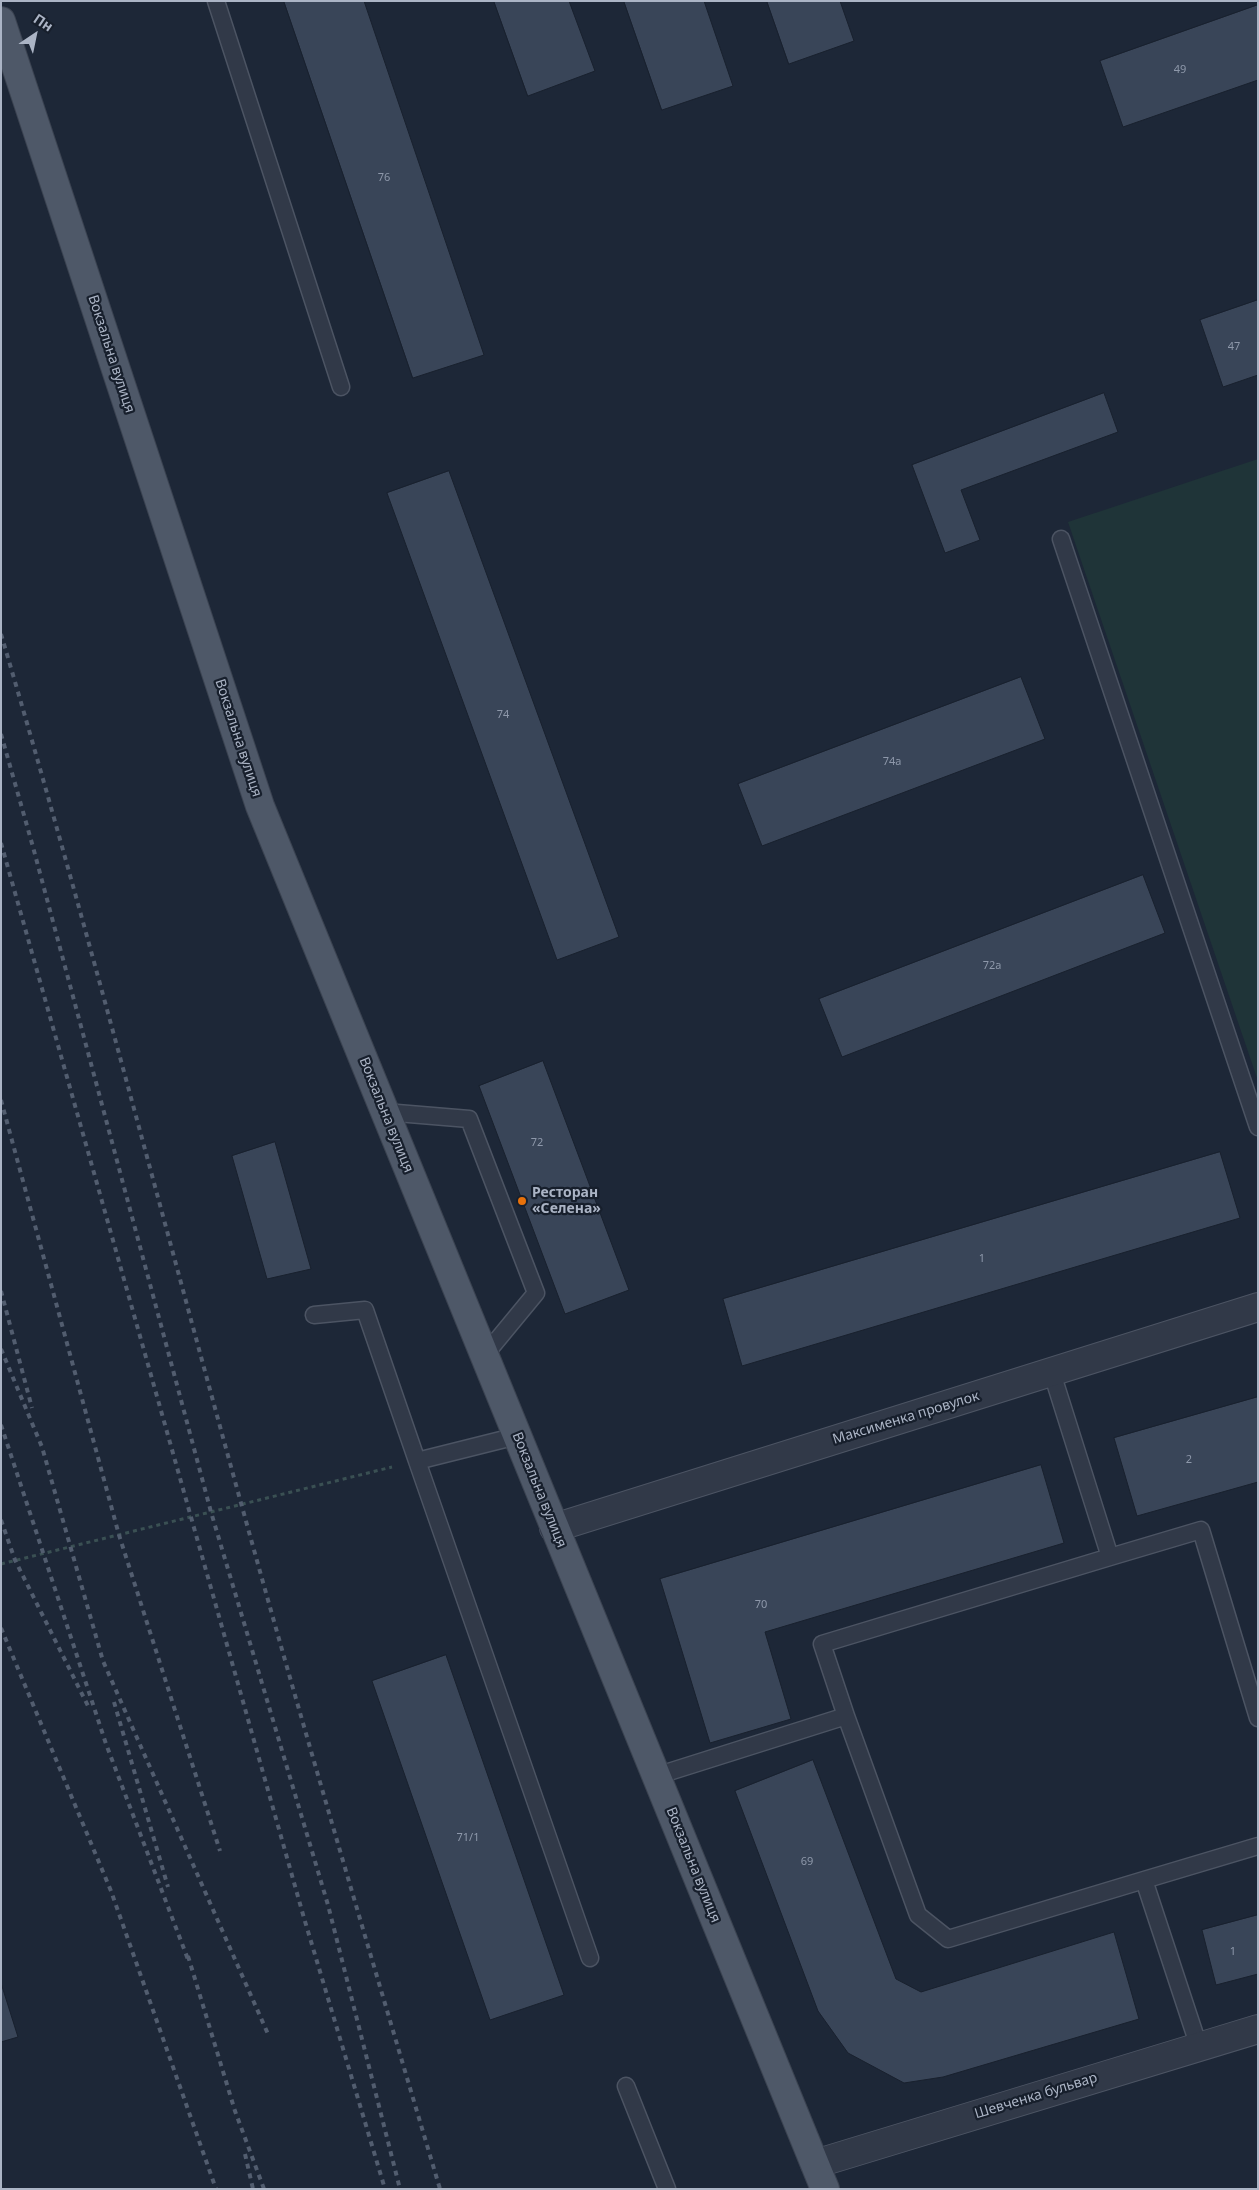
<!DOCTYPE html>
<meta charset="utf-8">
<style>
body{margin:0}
#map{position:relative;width:1259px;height:2190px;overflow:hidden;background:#1d2737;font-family:"Noto Sans",sans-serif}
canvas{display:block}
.frame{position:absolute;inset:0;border:2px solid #abb4c5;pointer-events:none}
.north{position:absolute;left:10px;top:10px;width:50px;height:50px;-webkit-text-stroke:4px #171f2c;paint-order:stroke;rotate:34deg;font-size:14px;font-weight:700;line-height:20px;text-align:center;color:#abb4c5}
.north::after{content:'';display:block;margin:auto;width:18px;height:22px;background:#abb4c5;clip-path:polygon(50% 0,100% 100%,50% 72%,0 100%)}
</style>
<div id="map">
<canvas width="1259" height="2190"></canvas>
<div class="frame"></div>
<div class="north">Пн</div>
</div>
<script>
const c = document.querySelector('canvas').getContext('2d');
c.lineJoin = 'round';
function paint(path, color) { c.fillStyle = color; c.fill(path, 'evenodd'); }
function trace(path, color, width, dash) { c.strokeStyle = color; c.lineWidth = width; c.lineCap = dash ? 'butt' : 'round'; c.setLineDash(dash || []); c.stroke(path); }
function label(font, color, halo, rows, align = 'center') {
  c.font = font + ' "Noto Sans",sans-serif'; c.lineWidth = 4.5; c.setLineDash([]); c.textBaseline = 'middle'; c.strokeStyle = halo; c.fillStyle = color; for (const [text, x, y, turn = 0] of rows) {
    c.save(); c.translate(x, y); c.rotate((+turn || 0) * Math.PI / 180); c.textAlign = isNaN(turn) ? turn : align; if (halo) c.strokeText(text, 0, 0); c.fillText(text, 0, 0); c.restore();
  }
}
paint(new Path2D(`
 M1258,459v622l-190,-559z`), '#1f3438');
const building = new Path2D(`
 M284,1h80l120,354 -71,23z
 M494,1h75l26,70 -67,25z
 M624,1h80l29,85 -71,24z
 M767,1h73l14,40 -65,23z
 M1258,5v75l-135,47 -23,-66z
 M1258,300v75l-35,12 -23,-67z
 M1104,393l14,39 -157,58 19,50 -35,13 -33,-88z
 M449,471l170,466 -62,23 -170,-467z
 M1021,677l24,62 -283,107 -24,-62z
 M1143,875l22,58 -323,124 -23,-58z
 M543,1061l86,229 -64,24 -86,-228z
 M275,1142l36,127 -44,10 -35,-123z
 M1220,1152l20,66 -498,148 -19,-67z
 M1258,1397v85l-121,34 -23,-78z
 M1041,1465l23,78 -299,89 26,87 -81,24 -50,-164z
 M446,1655l118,340 -74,25 -118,-339z
 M813,1760l83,219 25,13 193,-60 25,87 -196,58 -39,6 -56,-30 -30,-42 -83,-220z
 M1258,1915v59l-42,11 -14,-55z
 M1,1983l17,54 -17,5z`);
paint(building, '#394558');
trace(building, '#19212e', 1);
const service = new Path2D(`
 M216,1l125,386
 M1061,539l197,588
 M385,1112l84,7 67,174 -52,63
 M314,1315l51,-5 52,151 100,-25
 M1052,1373l58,184 91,-27 57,188
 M417,1461l173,497
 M846,1716l-24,-72 288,-87
 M656,1776l190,-60 72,199 30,24 196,-59 55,167
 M1144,1880l114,-34
 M626,2086l41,103`);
const minor = new Path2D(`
 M554,1528l704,-221
 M815,2164l443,-135`);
const primary = new Path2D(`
 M1,21l259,785 565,1383`);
trace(service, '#4c5463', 19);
trace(minor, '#4c5463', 30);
trace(primary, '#3b4351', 30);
trace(new Path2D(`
 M1,1564l391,-97`), '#3a5053', 3, [4, 4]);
trace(service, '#313948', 16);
trace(minor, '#313948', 28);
trace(primary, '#4e5868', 28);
trace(new Path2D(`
 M1,634c85,288 160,579 240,869 63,229 131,457 199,686
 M1,734l32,113 178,665 117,393 72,284
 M1,843l303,1075 81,271
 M1,1100l118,435 101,316
 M1,1291l31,117
 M1,1349l41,98 61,214 165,373
 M1,1425l105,319 83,218
 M1,1520l14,40 74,148
 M1,1628l110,263 105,298
 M114,1702l54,185
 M188,1956l47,155 29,78
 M245,2154l8,35`), '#525d6f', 4, [5, 5]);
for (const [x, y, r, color] of [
 [522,1201,5,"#e8710a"]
]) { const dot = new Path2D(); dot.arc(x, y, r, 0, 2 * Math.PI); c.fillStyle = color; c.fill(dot); trace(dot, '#171f2c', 2); }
label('11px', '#8e98aa', null, [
 ["49",1180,70],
 ["76",384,178],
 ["47",1234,347],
 ["74",503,715],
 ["74а",892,762],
 ["72а",992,966],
 ["72",537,1143],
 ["1",982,1259],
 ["2",1189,1460],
 ["70",761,1605],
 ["71/1",468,1838],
 ["69",807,1862],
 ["1",1233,1952]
]);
label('14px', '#abb4c5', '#171f2c', [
 ["Вокзальна вулиця",111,354,72],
 ["Вокзальна вулиця",238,738,72],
 ["Вокзальна вулиця",386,1115,68],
 ["Максименка провулок",906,1418,-17],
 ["Вокзальна вулиця",539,1490,68],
 ["Вокзальна вулиця",693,1865,68],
 ["Шевченка бульвар",1036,2096,-17]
]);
label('bold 14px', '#abb4c5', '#171f2c', [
 ["Ресторан",532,1193],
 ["«Селена»",532,1209]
], 'left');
</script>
